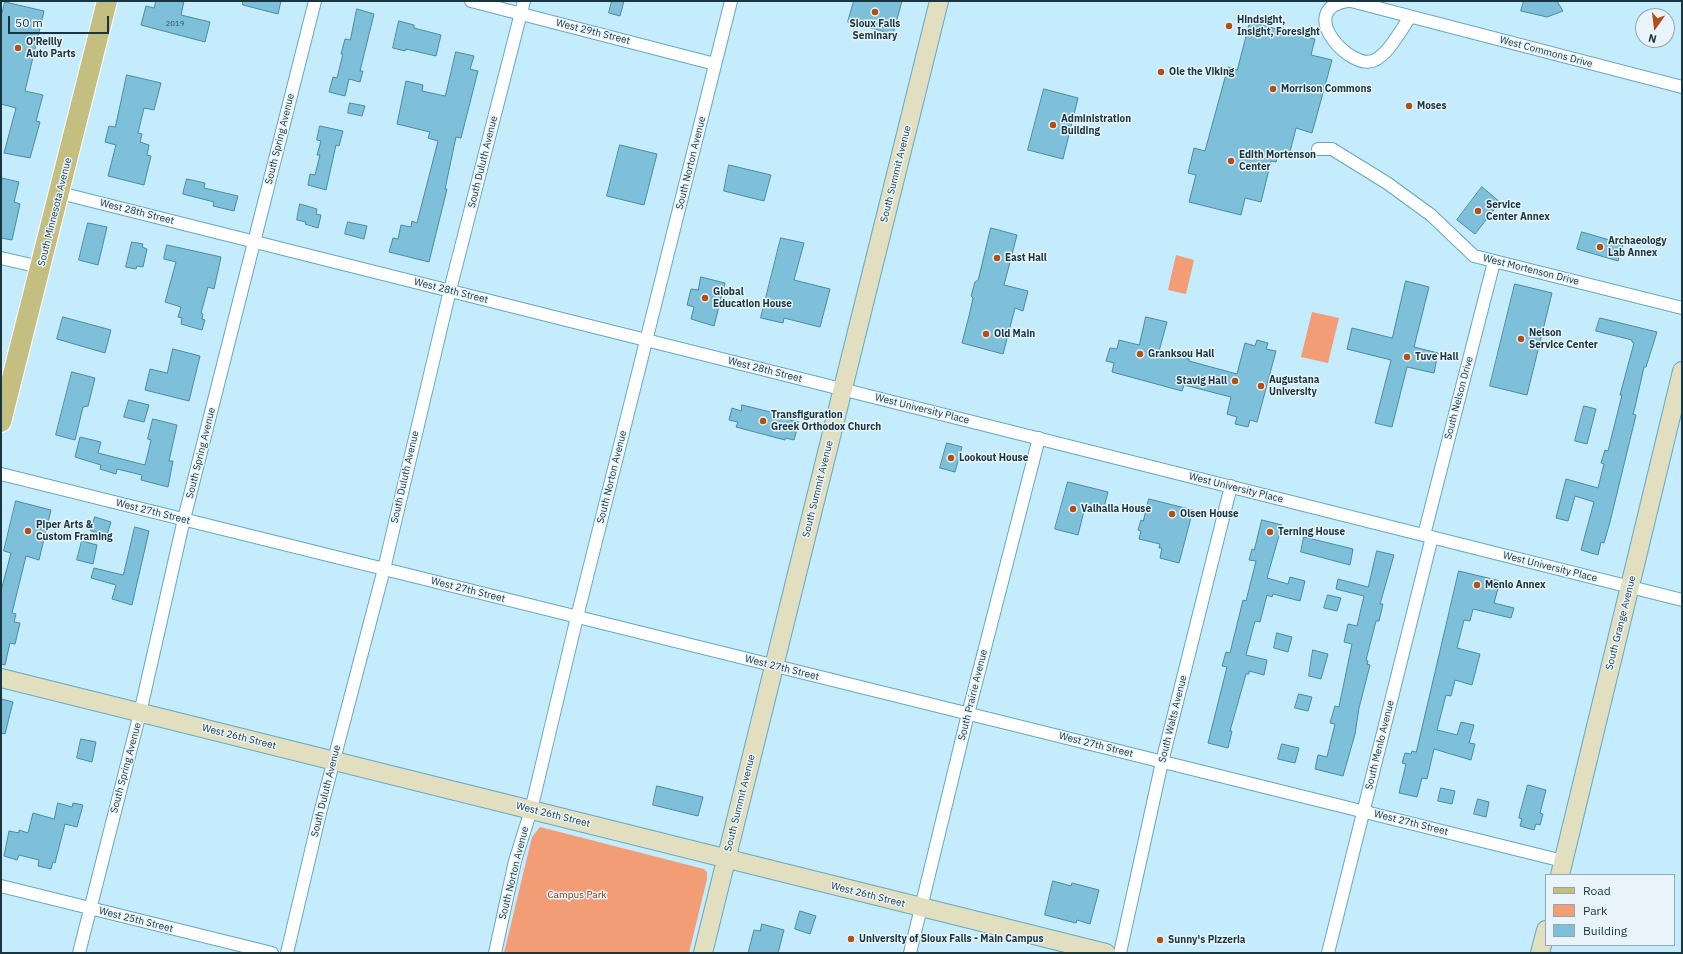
<!DOCTYPE html>
<style>
body{margin:0}
#map{position:relative;width:1683px;height:954px;overflow:hidden;background:#c5ecfc;font-family:"IBM Plex Sans",sans-serif}
canvas{display:block}
.frame{position:absolute;inset:0;border:2px solid #19353f;pointer-events:none}
.legend{position:absolute;left:1545px;top:874px;width:130px;height:72px;box-sizing:border-box;background:#e8f4fa;border:1px solid #95a8af;margin:0;padding:5px 7px;list-style:none;font-size:12px;color:#19353f}
.legend li{display:flex;align-items:center;gap:8px;height:20px}
.legend b{width:20px;border:1px solid #95a8af}
.north{position:absolute;left:1635px;top:8px;width:40px;height:40px;box-sizing:border-box;background:#e8f4fa;border:1px solid #95a8af;border-radius:50%;rotate:194deg;font-size:11px;font-weight:700;line-height:16px;text-align:center;color:#19353f}
.north::after{content:'';display:block;margin:auto;width:14px;height:18px;background:#b24f18;clip-path:polygon(50% 0,100% 100%,50% 72%,0 100%)}
.scale{position:absolute;left:8px;top:16px;width:101px;height:18px;box-sizing:border-box;border:2px solid #19353f;border-top:0;padding-left:5px;font-size:12px;line-height:14px;white-space:nowrap;color:#19353f;-webkit-text-stroke:3px #e8f4fa;paint-order:stroke}
</style>
<div id="map">
<canvas width="1683" height="954"></canvas>
<div class="frame"></div>
<ul class="legend">
<li><b style="height:5px;background:#c4bf80"></b>Road</li>
<li><b style="height:11px;background:#f39d76"></b>Park</li>
<li><b style="height:11px;background:#7ec0da"></b>Building</li>
</ul>
<div class="north">N</div>
<div class="scale">50 m</div>
</div>
<script>
const c = document.querySelector('canvas').getContext('2d');
c.lineJoin = 'round';
function paint(path, color) { c.fillStyle = color; c.fill(path, 'evenodd'); }
function trace(path, color, width, dash) { c.strokeStyle = color; c.lineWidth = width; c.lineCap = dash ? 'butt' : 'round'; c.setLineDash(dash || []); c.stroke(path); }
function label(font, color, halo, rows, align = 'center') {
  c.font = font + ' "IBM Plex Sans",sans-serif'; c.lineWidth = 3; c.setLineDash([]); c.textBaseline = 'middle'; c.strokeStyle = halo; c.fillStyle = color; for (const [text, x, y, turn = 0] of rows) {
    c.save(); c.translate(x, y); c.rotate((+turn || 0) * Math.PI / 180); c.textAlign = isNaN(turn) ? turn : align; if (halo) c.strokeText(text, 0, 0); c.fillText(text, 0, 0); c.restore();
  }
}
paint(new Path2D(`
 M1176,255l18,5 -8,34 -18,-4z
 M1312,312l27,6 -11,45 -27,-6z
 M540,827l164,42 3,3v7l-18,74h-185l28,-116z`), '#f39d76');
const building = new Path2D(`
 M156,1h28l-3,14 29,7 -5,20 -64,-17 5,-19 8,2z
 M243,1h38l-3,13 -35,-9z
 M612,1h12l-4,15 -11,-3z
 M854,1h48l-9,33 -45,-12z
 M1524,1h33l6,10 -16,6 -26,-6z
 M5,2l39,9 -19,80 18,4 -7,26 4,1 -10,36 -26,-5 12,-45 -15,-4v-86z
 M357,9l17,5 -14,57h3l-3,11 -11,-3 -4,17 -16,-4 4,-15 4,1 6,-24h-2l4,-15 5,1z
 M399,21l15,4v3l27,7 -5,21 -30,-7 -1,2 -12,-3z
 M1250,22l65,17 -4,16 21,5 -20,73 -16,-5 -7,28 -10,-3 -3,9 -5,-1 -10,41 -16,-4 -4,17 -52,-13 7,-27 -8,-2 6,-25 11,3 23,-84 9,3z
 M456,52l18,4 -4,13 8,2 -17,67 -5,-1 -11,52h2l-18,73 -40,-10 4,-14 5,1 3,-14 10,2 1,-6 5,2 21,-82 -10,-3 2,-6 -33,-8 9,-43 17,4 -1,6 23,5z
 M127,75l34,8 -7,27 -10,-2 -6,25 4,1 -2,8 9,3 -2,10 4,1 -7,29 -36,-9 8,-31 -11,-3 4,-16 6,1z
 M1044,89l34,9 -15,61 -35,-9z
 M350,103l15,3 -3,10 -14,-3z
 M320,126l23,5 -4,15 -3,-1 -10,45 -18,-5 2,-11 5,1 5,-20h-3l4,-14 -4,-1z
 M620,145l37,9 -13,51 -37,-9z
 M729,165l42,10 -7,26 -40,-10z
 M2,178l17,4 -5,20 6,2 -8,36 -11,-2z
 M187,179l18,4 -1,5 34,8 -4,15 -21,-5 1,-4 -31,-8z
 M1482,187l18,15 -25,32 -18,-14z
 M300,204l17,5 -1,5 5,1 -3,13 -13,-4 1,-2 -9,-2z
 M348,222l19,4 -3,13 -19,-5z
 M88,223l19,4 -9,38 -19,-5z
 M991,228l26,7 -13,50 24,6 -5,20 -8,-3 -12,46 -41,-11 8,-31 3,-14 -2,-2 4,-14 3,-2z
 M1582,232l41,12 -5,17 -41,-12z
 M781,238l23,5 -10,37 36,9 -10,38 -36,-9 -1,5 -22,-5z
 M132,242l11,2 -1,3 5,2 -4,18 -6,-1 -1,3 -10,-2z
 M167,245l54,12 -7,32 -6,-2 -7,26 2,1 -1,5 3,1 -3,10 -21,-6 1,-6 -4,-1 3,-10 -16,-5 11,-40 -12,-3z
 M701,277l24,6 -11,43 -23,-7 3,-12 -7,-2 4,-16 7,1z
 M1406,281l23,6 -15,60 24,6 -4,20 -27,-6 -15,60 -17,-4 16,-63 -44,-11 5,-21 40,10z
 M1515,284l37,9 -25,102 -37,-9z
 M63,317l48,13 -6,23 -48,-14z
 M1146,317l21,5 -8,29 30,8v2l48,13 8,-31 10,3 2,-6 11,3 -2,6 10,2 -19,71 -7,-2 -2,7 -13,-3 2,-7 -10,-3 4,-17 -47,-12 -2,6 -70,-19 2,-9 -8,-2 4,-13 7,1 2,-9 20,5z
 M1600,318l57,14 -11,35h-2l-9,40 -2,7 3,1 -26,107 -6,21 -3,-1 -3,13 -17,-5 13,-48 -19,-6 -7,25 -12,-3 10,-39 32,9 6,-24 -3,-1 4,-13 3,1 14,-56h-2l14,-52 -2,-1v-2l-36,-9z
 M173,349l27,7 -11,45 -44,-11 5,-21 17,4z
 M72,372l23,6 -7,28 -5,1 -8,33 -19,-5z
 M129,400l20,5 -5,17 -20,-5z
 M742,405l49,12 -1,3 9,2 -5,18 -8,-2 -1,2 -49,-13 2,-5 -9,-2 3,-12 9,3z
 M1584,406l12,3 -9,35 -12,-3z
 M153,419l24,6 -8,36h4l-5,26 -27,-7 1,-5 -25,-6 -1,5 -16,-5 1,-4 -26,-8 5,-20 21,5 -3,11 47,12 6,-25 -3,-1z
 M947,443l15,4 -7,25 -15,-4z
 M1068,482l40,10 -5,19 -18,-4 -7,28 -23,-6z
 M1149,499l44,11 -14,53 -19,-5 2,-10h-3l1,-4 -21,-5 2,-8 -3,-1 3,-10 2,1z
 M16,501l35,9 -12,50 -13,-4 -14,57 4,1 -2,8 6,1 -5,21 -5,-1 -5,22 -4,-1v-73l10,-38 -7,-2z
 M95,517l16,5 -4,13 -16,-4z
 M1262,520l20,5 -15,53 21,6 2,-7 15,4 -5,20 -27,-7 -1,3 -5,-2 -7,27 -5,-1 -9,34 21,5 -3,15 -15,-4v3h-3l-16,57h2l-4,17 -20,-5 19,-76 -5,-1 4,-14 4,1 13,-53 3,1 10,-40 -7,-1 3,-11 2,1z
 M135,527l14,4 -17,74 -20,-6 4,-14 -25,-7 3,-10 29,7z
 M1304,537l49,12 -3,16 -49,-13z
 M82,541l15,4 -4,19 -16,-4z
 M1377,551l17,4 -14,49h3l-4,17h-3l-10,39 2,1 -1,3 3,1 -11,43 -4,26 -12,42 -28,-7 3,-14 9,2 8,-33 -5,-1 5,-17 4,1 13,-63 -8,-2 4,-18 9,2 7,-30 -28,-7 2,-10 30,8z
 M1459,571l41,10 -6,22 20,5 -3,10 -38,-9 -3,12 -6,-1 -7,28 23,6 -8,31 -17,-5 -4,16 -5,-1 -9,35 20,5 4,-13 13,3 -5,18 6,1 -4,16 -37,-11 -7,30 -5,-1 -5,19 -18,-4 7,-29 -4,-1 3,-10 6,1 1,-3 4,1z
 M1328,595l13,3 -4,13 -13,-3z
 M1277,633l15,4 -4,15 -14,-4z
 M1313,650l15,4 -7,25 -12,-3z
 M1299,694l13,3 -4,14 -13,-3z
 M1,699l12,3 -8,32 -4,-1z
 M81,739l15,3 -4,20 -15,-4z
 M1282,744l17,4 -4,15 -17,-4z
 M1528,785l18,5 -6,23 3,1 -3,11 -4,-1 -2,6 -14,-4 2,-7 -3,-1z
 M657,786l46,11 -5,19 -45,-11z
 M1441,788l14,3 -3,13 -14,-3z
 M1478,799l11,3 -3,15 -12,-3z
 M58,803l14,4 1,-4 10,2 -6,22 -12,-3 -10,39 -2,-1 -2,7 -13,-3 1,-6 -20,-5 -2,5 -13,-4 5,-25 10,2v-3l9,3 5,-20 21,6z
 M1053,881l18,5 1,-3 27,7 -9,34 -13,-4 -1,3 -31,-8z
 M800,911l16,5 -6,18 -15,-5z
 M762,924l22,6 -6,23h-30l6,-23 6,1z`);
paint(building, '#7ec0da');
trace(building, '#488aa2', 1);
const street = new Path2D(`
 M471,1l244,63
 M1347,1c-53,9 5,72 28,59 14,-7 26,-30 35,-43
 M1351,1l331,86
 M1318,149h14l55,34 44,32 43,41 208,52
 M60,193l1622,407
 M1,258l39,9
 M1,474l1562,387
 M1424,535l70,-273
 M1,886l271,67
 M79,953l61,-240 44,-194 131,-518
 M287,953l33,-140 64,-244 66,-279 74,-289
 M495,953l20,-92 16,-51 46,-193 154,-616
 M910,953l58,-239 71,-276
 M1120,953l42,-191 69,-276
 M1328,953l104,-416`);
const secondary = new Path2D(`
 M1,678l1105,275
 M1560,875l122,-504
 M703,953l236,-952
 M1540,953l6,-23`);
const primary = new Path2D(`
 M1,422l106,-421`);
trace(street, '#65a7c0', 14);
trace(secondary, '#65a7c0', 20);
trace(primary, '#fff', 22);
trace(street, '#fff', 12);
trace(secondary, '#e1dfbf', 18);
trace(primary, '#c4bf80', 20);
for (const [x, y, r, color] of [
 [875,12,4,"#b24f18"],
 [1229,26,4,"#b24f18"],
 [18,48,4,"#b24f18"],
 [1161,72,4,"#b24f18"],
 [1273,89,4,"#b24f18"],
 [1409,106,4,"#b24f18"],
 [1053,125,4,"#b24f18"],
 [1231,161,4,"#b24f18"],
 [1478,211,4,"#b24f18"],
 [1600,247,4,"#b24f18"],
 [997,258,4,"#b24f18"],
 [705,298,4,"#b24f18"],
 [986,334,4,"#b24f18"],
 [1521,339,4,"#b24f18"],
 [1140,354,4,"#b24f18"],
 [1407,357,4,"#b24f18"],
 [1235,381,4,"#b24f18"],
 [1261,386,4,"#b24f18"],
 [763,421,4,"#b24f18"],
 [951,458,4,"#b24f18"],
 [1073,509,4,"#b24f18"],
 [1172,514,4,"#b24f18"],
 [28,531,4,"#b24f18"],
 [1270,532,4,"#b24f18"],
 [1477,585,4,"#b24f18"],
 [851,939,4,"#b24f18"],
 [1160,940,4,"#b24f18"]
]) { const dot = new Path2D(); dot.arc(x, y, r, 0, 2 * Math.PI); c.fillStyle = color; c.fill(dot); trace(dot, '#e8f4fa', 1.5); }
label('8px', '#325866', null, [
 ["2019",175,24]
]);
label('bold 10px', '#19353f', '#e8f4fa', [
 ["Hindsight,",1237,20],
 ["Insight, Foresight",1237,32],
 ["Sioux Falls",875,24,"center"],
 ["Seminary",875,36,"center"],
 ["O'Reilly",26,42],
 ["Auto Parts",26,54],
 ["Ole the Viking",1169,72],
 ["Morrison Commons",1281,89],
 ["Moses",1417,106],
 ["Administration",1061,119],
 ["Building",1061,131],
 ["Edith Mortenson",1239,155],
 ["Center",1239,167],
 ["Service",1486,205],
 ["Center Annex",1486,217],
 ["Archaeology",1608,241],
 ["Lab Annex",1608,253],
 ["East Hall",1005,258],
 ["Global",713,292],
 ["Education House",713,304],
 ["Nelson",1529,333],
 ["Service Center",1529,345],
 ["Old Main",994,334],
 ["Granksou Hall",1148,354],
 ["Tuve Hall",1415,357],
 ["Augustana",1269,380],
 ["University",1269,392],
 ["Stavig Hall",1227,381,"right"],
 ["Transfiguration",771,415],
 ["Greek Orthodox Church",771,427],
 ["Lookout House",959,458],
 ["Valhalla House",1081,509],
 ["Olsen House",1180,514],
 ["Piper Arts &",36,525],
 ["Custom Framing",36,537],
 ["Terning House",1278,532],
 ["Menlo Annex",1485,585],
 ["University of Sioux Falls - Main Campus",859,939],
 ["Sunny's Pizzeria",1168,940]
], 'left');
label('10px', '#19353f', '#e8f4fa', [
 ["West 29th Street",593,32,14],
 ["West Commons Drive",1546,52,15],
 ["South Spring Avenue",280,139,-76],
 ["South Duluth Avenue",483,162,-76],
 ["South Norton Avenue",691,163,-76],
 ["South Summit Avenue",896,174,-76],
 ["South Minnesota Avenue",55,212,-76],
 ["West 28th Street",137,212,14],
 ["West Mortenson Drive",1531,270,14],
 ["West 28th Street",451,291,14],
 ["West 28th Street",765,370,14],
 ["South Nelson Drive",1459,398,-75],
 ["West University Place",922,409,14],
 ["South Spring Avenue",201,453,-76],
 ["South Duluth Avenue",405,477,-77],
 ["South Norton Avenue",612,477,-76],
 ["West University Place",1236,488,14],
 ["South Summit Avenue",818,489,-76],
 ["West 27th Street",153,512,14],
 ["West University Place",1550,567,14],
 ["West 27th Street",468,590,14],
 ["South Grange Avenue",1621,623,-76],
 ["West 27th Street",782,668,14],
 ["South Prairie Avenue",973,695,-76],
 ["South Walts Avenue",1173,719,-76],
 ["West 26th Street",239,737,14],
 ["West 27th Street",1096,745,14],
 ["South Menlo Avenue",1380,745,-76],
 ["South Spring Avenue",126,768,-75],
 ["South Duluth Avenue",326,791,-76],
 ["South Summit Avenue",740,803,-76],
 ["West 26th Street",553,815,14],
 ["West 27th Street",1411,823,14],
 ["South Norton Avenue",514,873,-76],
 ["West 26th Street",868,895,14],
 ["West 25th Street",136,920,14]
]);
label('10px', '#84380b', '#e8f4fa', [
 ["Campus Park",577,895]
]);
</script>
